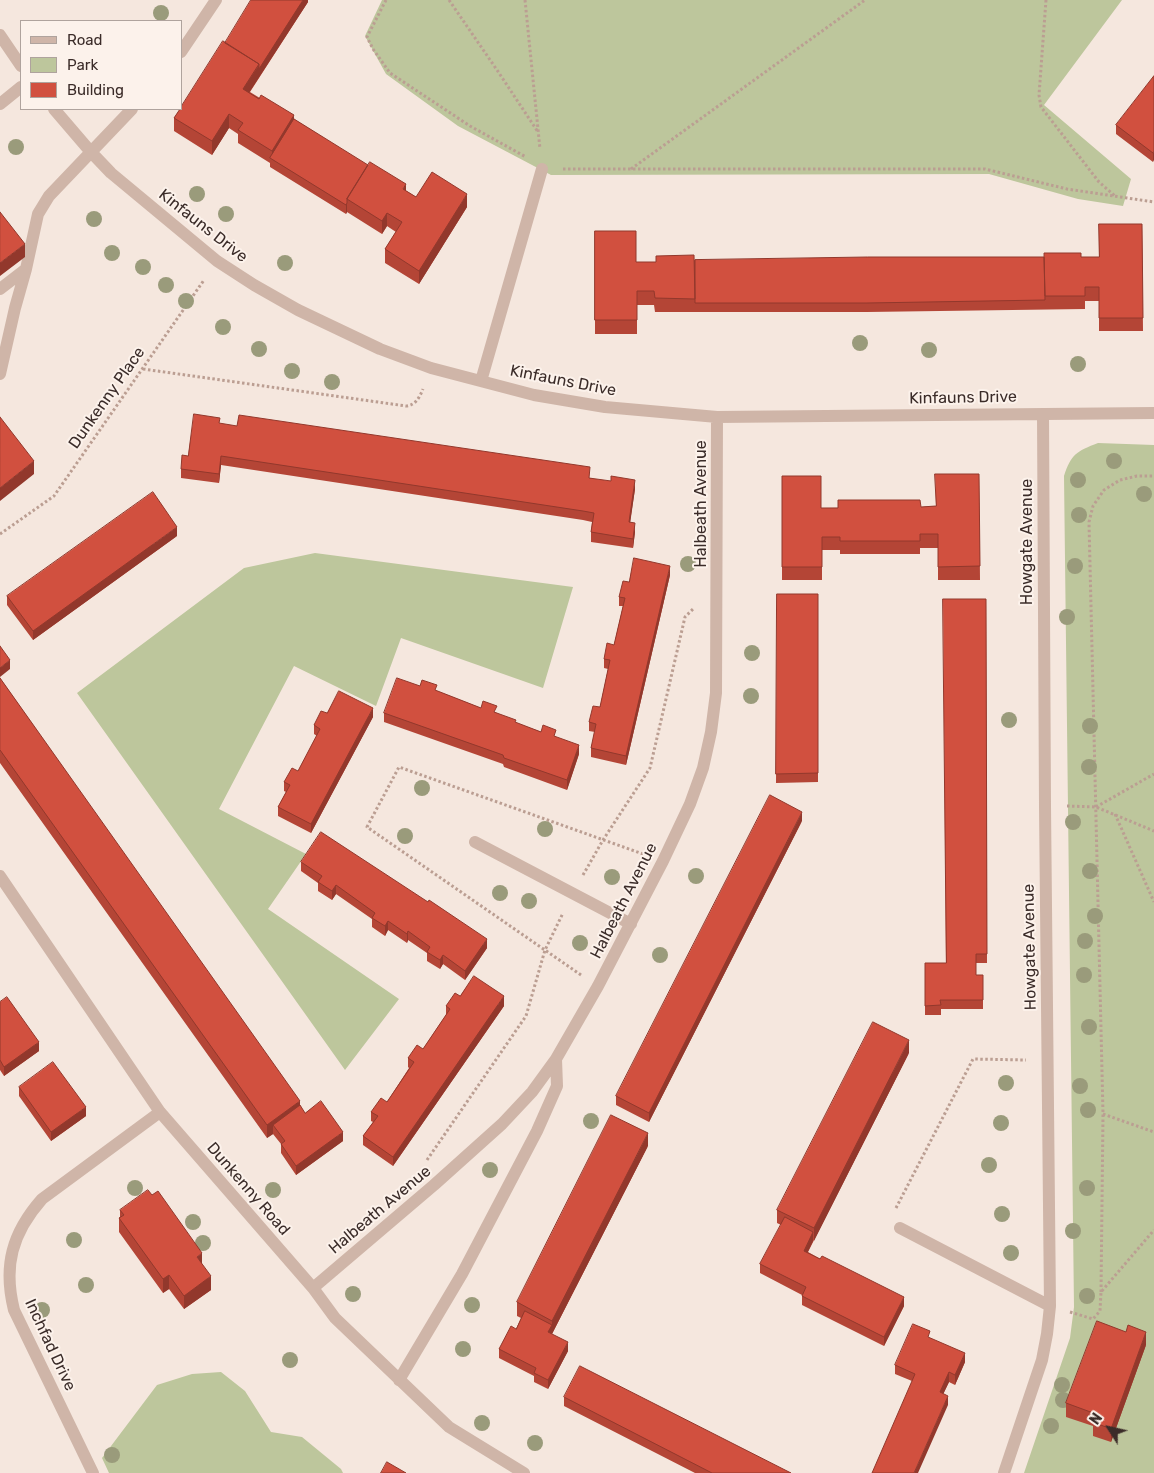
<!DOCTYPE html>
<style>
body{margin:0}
#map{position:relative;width:1154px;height:1473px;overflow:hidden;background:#f5e7de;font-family:Rubik,sans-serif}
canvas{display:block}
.legend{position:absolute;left:20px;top:20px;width:162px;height:90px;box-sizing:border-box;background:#fcf2eb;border:1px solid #afa39d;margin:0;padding:6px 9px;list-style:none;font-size:15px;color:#3b2c29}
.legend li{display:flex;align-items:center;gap:10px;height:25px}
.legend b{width:25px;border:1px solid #afa39d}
.north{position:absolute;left:1084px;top:1403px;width:50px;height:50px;-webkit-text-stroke:4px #fcf2eb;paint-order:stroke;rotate:305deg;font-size:14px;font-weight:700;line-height:20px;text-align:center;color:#3b2c29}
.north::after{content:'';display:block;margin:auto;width:18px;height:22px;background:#3b2c29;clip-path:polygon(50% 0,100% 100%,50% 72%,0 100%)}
</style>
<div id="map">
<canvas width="1154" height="1473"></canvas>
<ul class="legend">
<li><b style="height:6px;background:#cfb5a8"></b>Road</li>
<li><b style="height:14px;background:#bdc69c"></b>Park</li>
<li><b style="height:14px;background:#d1503f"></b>Building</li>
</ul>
<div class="north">N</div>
</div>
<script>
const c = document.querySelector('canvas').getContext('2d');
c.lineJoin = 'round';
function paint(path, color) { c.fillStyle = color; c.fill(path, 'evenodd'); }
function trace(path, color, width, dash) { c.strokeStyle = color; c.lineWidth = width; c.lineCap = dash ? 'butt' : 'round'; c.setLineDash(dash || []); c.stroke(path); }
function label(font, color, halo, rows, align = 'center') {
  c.font = font + ' Rubik,sans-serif'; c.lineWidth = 4; c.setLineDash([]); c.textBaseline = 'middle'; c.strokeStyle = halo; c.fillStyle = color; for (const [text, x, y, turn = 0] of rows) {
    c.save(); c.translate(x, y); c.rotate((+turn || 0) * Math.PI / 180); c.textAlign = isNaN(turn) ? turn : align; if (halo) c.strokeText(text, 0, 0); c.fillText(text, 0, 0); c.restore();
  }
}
paint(new Path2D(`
 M382,0h740l-78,105 87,74 -8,27 -45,-7 -89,-25 -438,1 -93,-49 -72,-52 -21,-38z
 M1098,443l56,2v1028h-130l46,-135 4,-31 -10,-831c7,-22 13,-25 34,-33z
 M315,553l258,34 -30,101 -142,-50 -25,68 -82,-40 -75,143 87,45 -38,55 131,90 -54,71 -268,-377 167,-125z
 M221,1372l24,19 26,41 31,5 39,32 2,4h-234l-7,-15 55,-73 35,-11z`), '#bdc69c');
trace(new Path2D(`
 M386,0l-19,37 6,12 17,24 80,53 56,31
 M449,0l48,70 41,62
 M525,0l15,149
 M1046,0l-7,95 2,12 58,75 16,14
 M563,169h422l82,20 87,13
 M631,169l234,-169
 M143,369l263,37c10,-1 13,-8 17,-17
 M0,534l54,-38 150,-216
 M1067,806l29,1 58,24
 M1096,807l58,-33
 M1115,814l39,88
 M583,875l20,-35 47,-72 35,-151 9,-9
 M581,975l-214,-148 32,-60 244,87
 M1103,1114l51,18
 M427,1160l99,-144 19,-66 18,-37
 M896,1208l77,-149 53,1
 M1101,1292l2,-178 -14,-592 4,-16 11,-16 16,-10 17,-4h17
 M1070,1312l23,7 7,-8 1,-19 53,-62`), '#bb9e92', 3, [2.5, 2.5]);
trace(new Path2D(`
 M0,35l21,31
 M181,52l35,-52
 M0,104l21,-17
 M54,109l36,42 21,22 106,88 37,24 44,25 82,39 51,19 103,27 71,12 112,10 437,-4
 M0,289l26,-20
 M0,374l15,-66 11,-39 12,-55 11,-18 83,-87
 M481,381l61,-212
 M475,842l156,82
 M0,876l160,236 153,176 22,30 114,109 75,46
 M900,1228l150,78
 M313,1288l121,-103 68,-61 30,-32 24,-33 42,-73 65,-125 27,-57 13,-36 8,-36 5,-39 1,-276
 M399,1380l63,-106 75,-143 20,-45 -1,-27
 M93,1473l-79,-163c-11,-44 -2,-77 28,-111l118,-87
 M1004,1473l38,-113 5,-26 3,-28 -5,-500 -2,-392`), '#cfb5a8', 12);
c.fillStyle = '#9a9b7b';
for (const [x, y] of [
 [161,13],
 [16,147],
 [197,194],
 [226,214],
 [94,219],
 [112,253],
 [285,263],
 [143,267],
 [166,285],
 [186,301],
 [223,327],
 [860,343],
 [259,349],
 [929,350],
 [1078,364],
 [292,371],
 [332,382],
 [1114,461],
 [1078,480],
 [1144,494],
 [1079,515],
 [688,564],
 [1075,566],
 [1067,617],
 [752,653],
 [751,696],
 [1009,720],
 [1090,726],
 [1089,767],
 [422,788],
 [1073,822],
 [545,829],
 [405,836],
 [1090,871],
 [696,876],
 [612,877],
 [500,893],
 [529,901],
 [1095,916],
 [1085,941],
 [580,943],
 [660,955],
 [1084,975],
 [1089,1027],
 [1006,1083],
 [1080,1086],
 [1088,1110],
 [591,1121],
 [1001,1123],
 [989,1165],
 [490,1170],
 [135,1188],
 [1087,1188],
 [273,1190],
 [1002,1214],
 [193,1222],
 [1073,1231],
 [74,1240],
 [203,1243],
 [1011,1253],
 [86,1285],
 [353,1294],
 [1087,1296],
 [472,1305],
 [42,1310],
 [463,1349],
 [290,1360],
 [1062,1385],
 [1063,1400],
 [482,1423],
 [1051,1426],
 [535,1443],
 [112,1455]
]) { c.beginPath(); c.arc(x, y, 8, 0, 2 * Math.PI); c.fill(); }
paint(new Path2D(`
 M308,0v2l-58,90 44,27 122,78 51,10 -48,77 -34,-21v-14l11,-17 -9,-6 -5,8 -35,-22 -1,2 -76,-47v-4l-32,-20v-9l-9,-6 -17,27 -38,-24v-13l51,-75z
 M1154,76l-1,86 -37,-28v-9z
 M1142,224l1,107h-44v-30h-14v8l-218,3h-212l-1,-7h-17v29h-42v-103l41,31h20l39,-2 404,-3z
 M220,424l370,54 45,11 -5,33 5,10 -2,16 -42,-6v-10l1,-10 -9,-2 -362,-55 -2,18 -38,-5v-9l7,-13z
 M979,474l1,106h-42v-32h-18v6h-80v-4h-18v30h-40v-104l39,32 100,-1 15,-1z
 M177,536l-144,104 -26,-35v-9z
 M670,575l-44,190 -35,-8v-9l4,-16 -6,-1v-9l11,-15 8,-38 -4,-1v-9l10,-14 9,-39h-4v-9l10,-15z
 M777,594h41v188l-42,1z
 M986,599l1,364h-11v12h7v34h-42v6h-16v-52h21z
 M0,678l305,435 38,28 -47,34 -15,-22v-9l-8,-10 -6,4 -267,-375z
 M420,686l17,5 44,17 16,5 19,10 40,14 23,17 -12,36 -63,-23 -1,-3 -119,-42v-9z
 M327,713l46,4 -62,116 -33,-17v-9l8,-15 -2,-1v-9l14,-11 19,-35 -3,-2v-9z
 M802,821l-153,301 -33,-17v-9z
 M301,862l186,86 -22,32 -22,-16 -3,5 -13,-8v-8l-19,-13 -1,3 -19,-13 -3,6 -13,-9v-8l-36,-25 -4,6 -14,-9v-8l-17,-12z
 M460,996l44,10 -111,160 -30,-21v-9l10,-14 -2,-1v-9l16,-10 22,-34 -1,-1v-9l15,-9 23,-34v-9z
 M0,1002l39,49 -35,25 -4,-6z
 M909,1053l-101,199 96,54 -20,40 -82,-41v-10l-42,-22v-9l21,-39 -4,-2v-13z
 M19,1087l67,29 -35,25 -32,-45z
 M648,1146l-96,188 16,17 -20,38 -14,-7v-6l-35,-18v-9l17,-20 5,-11 -4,-2v-14z
 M120,1210l82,54 9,26 -27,19 -15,-20 -6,4 -44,-61v-14l1,-1z
 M930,1338l35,24 -10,23 -6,-3 -6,12 5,11 -36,-24 -17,-7v-9z
 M1146,1345l-35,97 -18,-6v-10l-27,-9v-14z
 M564,1397l227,76h-96l-131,-67z`), '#b44536');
paint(new Path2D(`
 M303,0h5v2l-65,100v-13z
 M229,114v14l-17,27v-14z
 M294,115v13l-22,31v-8z
 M1154,151v9l-1,2v-9z
 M406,184v13l-3,-8z
 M467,194v13l-48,77v-13z
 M347,203v9l-1,2v-9z
 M387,213v13l-5,8v-13z
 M25,244v13l-25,19v-13z
 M221,456v9l-2,18v-9z
 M34,461v13l-34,27v-13z
 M635,480v9l-6,42v-9z
 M635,523v9l-2,16v-9z
 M177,527v9l-144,104v-9z
 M670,566v9l-44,190v-9z
 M10,660v9l-10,8v-9z
 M373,708v9l-62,116v-9z
 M579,745v9l-12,36v-10z
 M802,812v9l-153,301v-9z
 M336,885v9l-4,6v-9z
 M388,921v9l-3,6v-10z
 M408,931v9l-1,3v-9z
 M487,939v9l-22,32v-9z
 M443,955v9l-3,5v-9z
 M504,996v10l-111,160v-9z
 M909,1040v13l-95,188v-13z
 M39,1042v9l-35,25v-9z
 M300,1101v14l-27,10v9l-6,4v-13z
 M86,1107v9l-35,25v-9z
 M343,1132v9l-47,34v-9z
 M648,1133v13l-96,188 -4,-2 4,-7v-4z
 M813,1232v9l-9,19v-9z
 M202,1253v13l-5,-9z
 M169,1275v14l-6,4v-14z
 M211,1276v14l-27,19v-13z
 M904,1297v9l-20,40v-9z
 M1146,1332v13l-35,97v-13z
 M568,1342v9l-20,38v-9z
 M965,1353v9l-10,23v-10z
 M949,1372v10l-9,19v-9z
 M948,1396v9l-30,68h-4z`), '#92382c');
const building = new Path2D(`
 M251,0h52l-44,69v-5l-34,-21z
 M223,41l36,23 -16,25 16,10 2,-4 33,20 -22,36 -34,-21 5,-7 -14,-9 -17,27 -38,-23 6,-9h1v-2z
 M1154,76v75l-1,2 -37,-28z
 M294,119l74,46 -21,34v4l-1,2 -76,-47z
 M370,162l36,22 -3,5 13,8 16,-25 35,22 -48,77 -34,-22 17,-27 -15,-9 -5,8 -35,-22z
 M0,212l25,32 -25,19z
 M1099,224h43l1,94h-44v-31h-14v9h-40l-1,-43h37v4h18z
 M595,231h41v31h20v-6l38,-1 1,44 -40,-1 -1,-7h-17v29h-42z
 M868,257h176l1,43 -178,3h-172v-43z
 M194,414l26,4 -1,5 18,3 2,-11 351,52 -1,11 22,3v-5l24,4 -6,42 6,1 -2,16 -42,-7 3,-19 -11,-2 -362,-55 -2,18 -38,-5 1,-14 6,1z
 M0,417l34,44 -34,27z
 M935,474h44l1,92 -42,1v-33h-18v7h-80v-4h-18v30h-40v-91h39v32h17v-8h82l1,7 15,-1z
 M153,492l24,35 -144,104 -26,-35z
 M634,558l36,8 -44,190 -35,-8 5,-24 -7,-2 4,-16 7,1 10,-47 -6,-1 3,-16 7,2 11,-47 -6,-1 4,-16 6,1z
 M777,594h41v179l-42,1z
 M943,599h43l1,355h-11v21h7v25h-43l1,5 -16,1v-43h21z
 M0,646l10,14 -10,8z
 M0,678l300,423 -33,24 -267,-375z
 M397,678l23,8 2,-6 15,5 -2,5 46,18 2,-7 14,5 -3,6 22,8 -1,2 26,10 2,-7 13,5 -2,6 25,9 -12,35 -63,-22 -1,-3 -119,-42z
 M339,691l34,17 -62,116 -33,-17 12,-22 -6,-3 8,-14 6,3 22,-42 -6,-4 7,-14 6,2z
 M770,795l32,17 -153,301 -33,-17z
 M321,832l107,70 1,-2 58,39 -22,32 -22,-16 -3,5 -13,-8 3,-5 -22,-16 -1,3 -19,-13 -3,5 -13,-8 3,-5 -39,-28 -4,6 -14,-9 4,-6 -21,-14z
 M474,976l30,20 -111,161 -30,-21 15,-20 -7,-4 10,-14 6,4 27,-40 -6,-4 9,-13 6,4 27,-40 -4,-3 9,-13 5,3z
 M7,997l32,45 -35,25 -4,-7v-58z
 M873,1022l36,18 -95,188 -37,-18z
 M53,1062l33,45 -35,25 -32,-45z
 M321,1101l22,31 -47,34 -15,-22 4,-3 -12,-16 27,-20 5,8z
 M611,1115l37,18 -96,188 -35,-19z
 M148,1190l4,5 6,-4 44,62 -5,4 14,19 -27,20 -15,-21 -6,4 -44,-61 5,-3 -4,-5z
 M785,1217l28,15 -9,19 16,8 2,-3 82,41 -20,40 -82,-41 4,-9 -46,-23z
 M525,1311l27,14 -4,7 20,10 -20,38 -14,-7 2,-5 -37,-19 12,-23 5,3z
 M1097,1321l29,11 2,-7 18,7 -35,97 -18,-7 3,-8 -30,-11z
 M913,1324l17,7 -2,6 37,16 -10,22 -6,-3 -9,20 8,4 -34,77h-42l43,-99 -20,-9z
 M580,1366l211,107h-79l-148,-76z
 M387,1462l19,11h-25z`);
paint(building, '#d1503f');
trace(building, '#92382c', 1);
label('16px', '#3b2c29', '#fcf2eb', [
 ["Kinfauns Drive",203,226,38],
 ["Kinfauns Drive",563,381,11],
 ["Dunkenny Place",107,398,-55],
 ["Kinfauns Drive",963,398,-1],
 ["Halbeath Avenue",701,504,-90],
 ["Howgate Avenue",1027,542,-90],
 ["Halbeath Avenue",624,901,-63],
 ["Howgate Avenue",1030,947,-91],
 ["Dunkenny Road",248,1189,49],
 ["Halbeath Avenue",380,1210,-40],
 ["Inchfad Drive",50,1345,65]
]);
</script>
